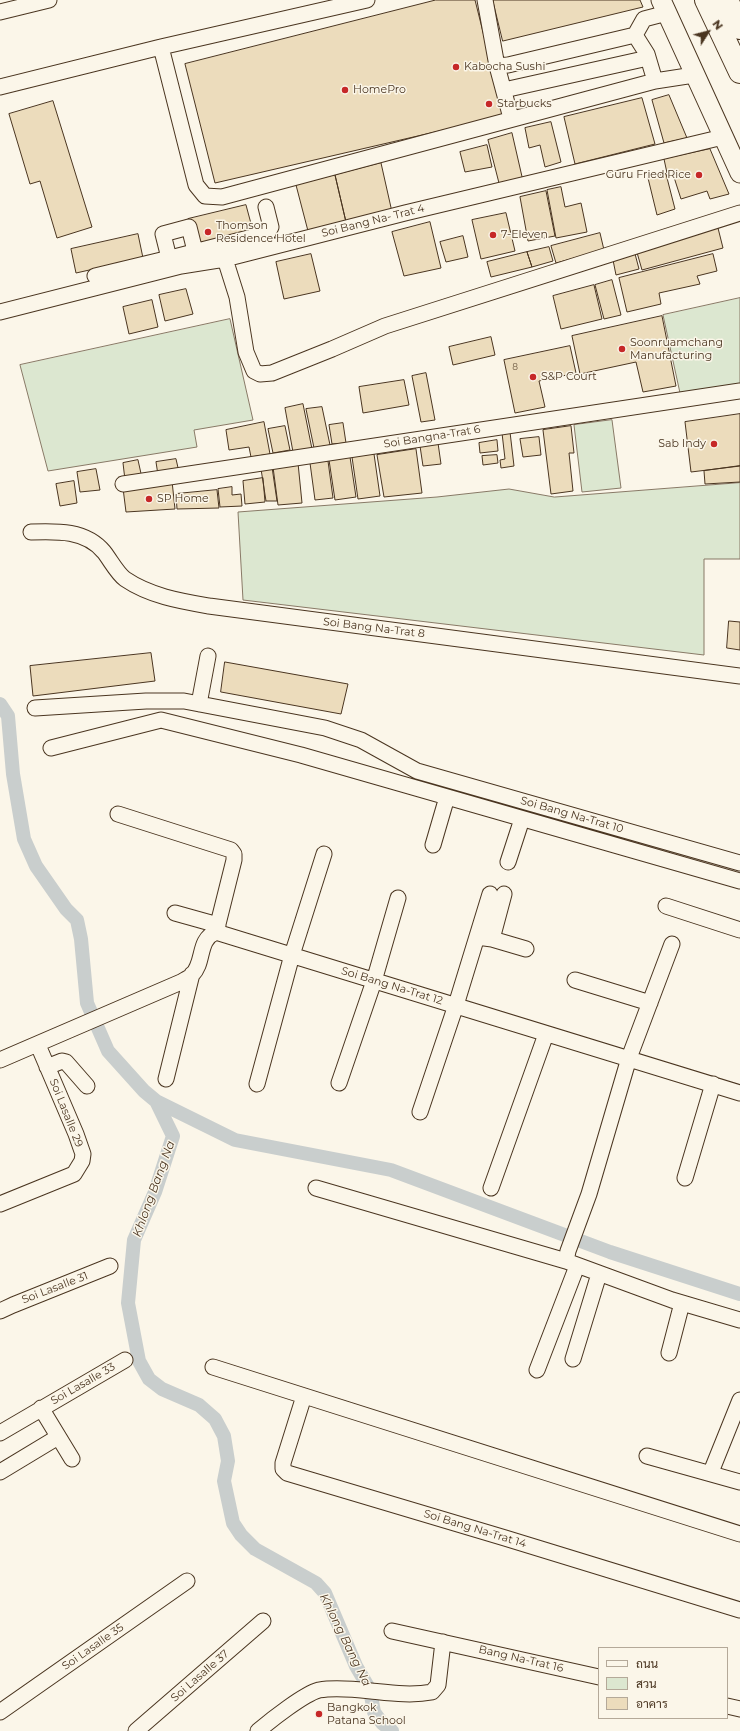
<!DOCTYPE html>
<meta charset="utf-8">
<style>
body{margin:0}
#map{position:relative;width:740px;height:1731px;overflow:hidden;background:#fbf6e9;font-family:Montserrat,Sarabun,sans-serif}
canvas{display:block}
.legend{position:absolute;left:598px;top:1647px;width:130px;height:72px;box-sizing:border-box;background:#fbf6e9;border:1px solid #b4a999;margin:0;padding:5px 7px;list-style:none;font-size:12px;color:#4a3520}
.legend li{display:flex;align-items:center;gap:8px;height:20px}
.legend b{width:20px;border:1px solid #b4a999}
.north{position:absolute;left:688px;top:12px;width:40px;height:40px;-webkit-text-stroke:3px #fbf6e9;paint-order:stroke;rotate:54deg;font-size:11px;font-weight:700;line-height:16px;text-align:center;color:#4a3520}
.north::after{content:'';display:block;margin:auto;width:14px;height:18px;background:#4a3520;clip-path:polygon(50% 0,100% 100%,50% 72%,0 100%)}
</style>
<div id="map">
<canvas width="740" height="1731"></canvas>
<ul class="legend">
<li><b style="height:5px;background:#fbf6e9"></b>ถนน</li>
<li><b style="height:11px;background:#dce7d0"></b>สวน</li>
<li><b style="height:11px;background:#ecdcbc"></b>อาคาร</li>
</ul>
<div class="north">N</div>
</div>
<script>
const c = document.querySelector('canvas').getContext('2d');
c.lineJoin = 'round';
function paint(path, color) { c.fillStyle = color; c.fill(path, 'evenodd'); }
function trace(path, color, width, dash) { c.strokeStyle = color; c.lineWidth = width; c.lineCap = dash ? 'butt' : 'round'; c.setLineDash(dash || []); c.stroke(path); }
function label(font, color, halo, rows, align = 'center') {
  c.font = font + ' Montserrat,sans-serif'; c.lineWidth = 3; c.setLineDash([]); c.textBaseline = 'middle'; c.strokeStyle = halo; c.fillStyle = color; for (const [text, x, y, turn = 0] of rows) {
    c.save(); c.translate(x, y); c.rotate((+turn || 0) * Math.PI / 180); c.textAlign = isNaN(turn) ? turn : align; if (halo) c.strokeText(text, 0, 0); c.fillText(text, 0, 0); c.restore();
  }
}
const green = new Path2D(`
 M740,298v86l-60,9 -17,-78z
 M230,319l23,101 -59,10 3,17 -149,24 -28,-106z
 M612,420l9,68 -39,4 -8,-67z
 M740,483v76h-36v96l-461,-55 -5,-88 199,-15 72,-8 45,8z`);
paint(green, '#dce7d0');
trace(green, '#887966', 1);
trace(new Path2D(`
 M0,704l8,12 5,58 11,65 12,27 30,43 11,11 4,19 6,64 21,48 36,40 12,10 17,35 -18,56 -21,48 -6,63 11,58 10,18 13,10 37,16 16,14 9,17 4,25 -4,20 9,42 8,12 14,14 61,34 9,10 31,73 14,24 4,22 8,11 10,8
 M156,1101l79,39 156,30 219,82 130,42`), '#c9cecd', 14);
const building = new Path2D(`
 M436,0h39l29,116 -289,67 -30,-119z
 M493,0h147l3,7 -140,34z
 M669,95l18,43 -23,5 -12,-43z
 M642,98l13,46 -80,20 -11,-47z
 M53,101l39,126 -35,11 -17,-57 -10,3 -21,-70z
 M551,122l10,40 -16,5 -5,-22 -11,3 -4,-20z
 M512,133l11,48 -23,6 -12,-47z
 M487,145l5,22 -27,5 -5,-20z
 M710,149l19,45 -19,5 -3,-8 -26,8 -9,-28 -5,2 -3,-14z
 M381,163l11,49 -46,10 -11,-47z
 M666,174l9,35 -18,6 -9,-37z
 M335,175l11,47 -38,9 -12,-46z
 M561,187l4,20 16,-4 6,29 -31,6 -9,-48z
 M546,191l9,45 -27,5 -8,-44z
 M246,205l7,26 -59,14 -6,-26z
 M506,213l9,38 -34,8 -9,-39z
 M430,222l11,46 -37,8 -12,-44z
 M718,228l5,20 -81,22 -6,-21z
 M600,233l4,17 -48,13 -5,-17z
 M138,234l5,24 -67,15 -5,-24z
 M463,236l5,21 -22,5 -6,-20z
 M549,247l4,14 -21,6 -5,-15z
 M634,250l5,19 -23,6 -4,-20z
 M527,252l5,15 -41,10 -4,-15z
 M311,254l9,37 -36,8 -8,-37z
 M713,254l4,17 -20,5 3,8 -41,9 2,11 -34,8 -8,-34z
 M612,280l9,35 -17,4 -9,-34z
 M594,285l8,34 -41,10 -8,-33z
 M186,289l7,25 -28,7 -6,-26z
 M152,300l6,27 -29,7 -6,-27z
 M662,316l14,70 -33,6 -7,-30 -56,12 -8,-38z
 M491,337l4,18 -42,10 -4,-18z
 M570,346l6,27 -37,8 6,26 -30,6 -11,-53z
 M426,373l9,47 -14,2 -9,-46z
 M404,380l5,25 -46,8 -4,-26z
 M303,404l9,45 -19,3 -8,-44z
 M322,407l8,38 -16,3 -8,-39z
 M740,414v52l-49,6 -6,-50z
 M264,422l6,32 -19,3 -2,-10 -20,3 -3,-20z
 M343,423l3,20 -14,1 -3,-19z
 M285,426l5,24 -17,3 -5,-24z
 M571,426l3,27h-5l4,38 -22,3 -8,-64z
 M510,432l4,34 -13,2 -1,-8 5,-1 -3,-26z
 M539,437l2,18 -18,2 -3,-18z
 M497,440l1,11 -18,2 -1,-10z
 M438,443l3,21 -18,2 -3,-20z
 M416,449l6,44 -38,4 -7,-42z
 M374,454l6,42 -22,3 -6,-42z
 M497,455l1,8 -15,2 -1,-9z
 M350,457l6,40 -21,3 -6,-40z
 M176,459l3,13 -21,3 -2,-13z
 M138,460l4,18 -17,2 -2,-17z
 M328,461l5,37 -18,2 -5,-37z
 M298,463l4,40 -24,2 -5,-38z
 M740,466v16l-35,2 -1,-13z
 M272,467l5,34h-11l-5,-32z
 M96,469l4,21 -20,2 -3,-20z
 M263,478l2,24 -20,2 -2,-23z
 M74,481l3,22 -17,3 -4,-22z
 M172,481l3,28 -49,3 -3,-24z
 M232,487v8l9,-1 1,12 -22,1 -2,-18z
 M217,490l2,18 -42,1 -1,-15z
 M729,621l11,1v28l-13,-2z
 M151,653l4,28 -122,15 -3,-30z
 M225,662l123,22 -7,30 -120,-22z`);
paint(building, '#ecdcbc');
trace(building, '#4a3520', 1);
const minor = new Path2D(`
 M485,0l12,66 14,52
 M0,12l49,-12
 M635,35l12,19 8,27
 M161,47l35,138 9,11 17,1 433,-116 39,-6
 M497,66l11,-1 127,-30 9,-16 23,-6
 M0,87l161,-40 206,-47
 M504,90l144,-32
 M178,256l90,-23 3,-6 -5,-20
 M169,258l-6,-24 26,-7 6,24
 M225,259l12,38 9,55 8,19 6,3 12,-1 60,-24 53,-23 355,-113
 M95,276l83,-20 3,9
 M0,312l181,-46 44,-7 180,-46 318,-76
 M123,484l617,-93
 M31,532c26,-1 55,-2 73,20 7,9 13,21 21,27 25,17 55,22 84,27l531,70
 M199,704l9,-48
 M35,708l111,-7h38l141,27 36,12 56,31 323,92
 M51,748l110,-28 140,35 439,126
 M118,814l113,36 3,4v6l-18,72
 M433,845l14,-48
 M508,862l14,-43
 M666,906l74,24
 M175,913l43,12
 M477,937l15,2 34,10
 M492,939l12,-45
 M575,980l75,23
 M0,1060l181,-78c3,-2 8,-4 11,-7 13,-13 5,-35 24,-43l524,161
 M47,1067l15,-6 4,1 21,24
 M166,1079l26,-105
 M339,1083l35,-102 24,-83
 M257,1084l35,-129 32,-101
 M420,1112l36,-107 34,-111
 M685,1178l28,-94
 M316,1188l250,73 106,39 68,20
 M491,1188l55,-154
 M0,1204l74,-30 8,-13 1,-7 -7,-20 -38,-89
 M566,1261l2,-10 21,-57 40,-136 43,-114
 M0,1311l13,-6 97,-39
 M669,1353l13,-50
 M573,1359l26,-85
 M213,1367l527,167
 M537,1370l40,-104
 M304,1396l-21,67v6l4,4 218,65 235,72
 M41,1408l31,51
 M0,1433l125,-73
 M647,1456l93,26
 M0,1472l58,-35
 M711,1472l29,-72
 M392,1631l207,46
 M727,1706l13,3
 M0,1712l187,-131
 M136,1731l127,-110
 M258,1731c13,-11 46,-37 61,-41 16,-3 35,-1 52,1 19,2 41,5 61,1l6,-7 5,-43`);
const major = new Path2D(`
 M661,0l79,173`);
const highway = new Path2D(`
 M706,0l34,72
 M727,0l13,28`);
trace(minor, '#4a3520', 17);
trace(major, '#4a3520', 21);
trace(highway, '#4a3520', 24);
trace(minor, '#fbf6e9', 15);
trace(major, '#fbf6e9', 19);
trace(highway, '#fbf6e9', 22);
for (const [x, y, r, color] of [
 [456,67,4,"#c62828"],
 [345,90,4,"#c62828"],
 [489,104,4,"#c62828"],
 [699,175,4,"#c62828"],
 [208,232,4,"#c62828"],
 [493,235,4,"#c62828"],
 [622,349,4,"#c62828"],
 [533,377,4,"#c62828"],
 [714,444,4,"#c62828"],
 [149,499,4,"#c62828"],
 [319,1714,4,"#c62828"]
]) { const dot = new Path2D(); dot.arc(x, y, r, 0, 2 * Math.PI); c.fillStyle = color; c.fill(dot); trace(dot, '#fbf6e9', 1.5); }
label('9px', '#725f47', null, [
 ["8",515,367]
]);
label('11px', '#4a3520', '#fbf6e9', [
 ["Kabocha Sushi",464,67],
 ["HomePro",353,90],
 ["Starbucks",497,104],
 ["Guru Fried Rice",691,175,"right"],
 ["Thomson",216,226],
 ["Residence Hotel",216,239],
 ["7-Eleven",501,235],
 ["Soonruamchang",630,343],
 ["Manufacturing",630,356],
 ["S&P Court",541,377],
 ["Sab Indy",706,444,"right"],
 ["SP Home",157,499],
 ["Bangkok",327,1708],
 ["Patana School",327,1721]
], 'left');
label('11px', '#4a3520', '#fbf6e9', [
 ["Soi Bang Na- Trat 4",373,221,-14],
 ["Soi Bangna-Trat 6",432,437,-9],
 ["Soi Bang Na-Trat 8",374,628,7],
 ["Soi Bang Na-Trat 10",572,815,16],
 ["Soi Bang Na-Trat 12",392,986,17],
 ["Soi Lasalle 29",66,1113,68],
 ["Soi Lasalle 31",55,1288,-21],
 ["Soi Lasalle 33",83,1384,-30],
 ["Soi Bang Na-Trat 14",475,1529,17],
 ["Soi Lasalle 35",93,1647,-35],
 ["Bang Na-Trat 16",521,1659,13],
 ["Soi Lasalle 37",200,1676,-41]
]);
label('italic 12px', '#4a3520', '#fbf6e9', [
 ["Khlong Bang Na",154,1189,-70],
 ["Khlong Bang Na",345,1640,64]
]);
</script>
